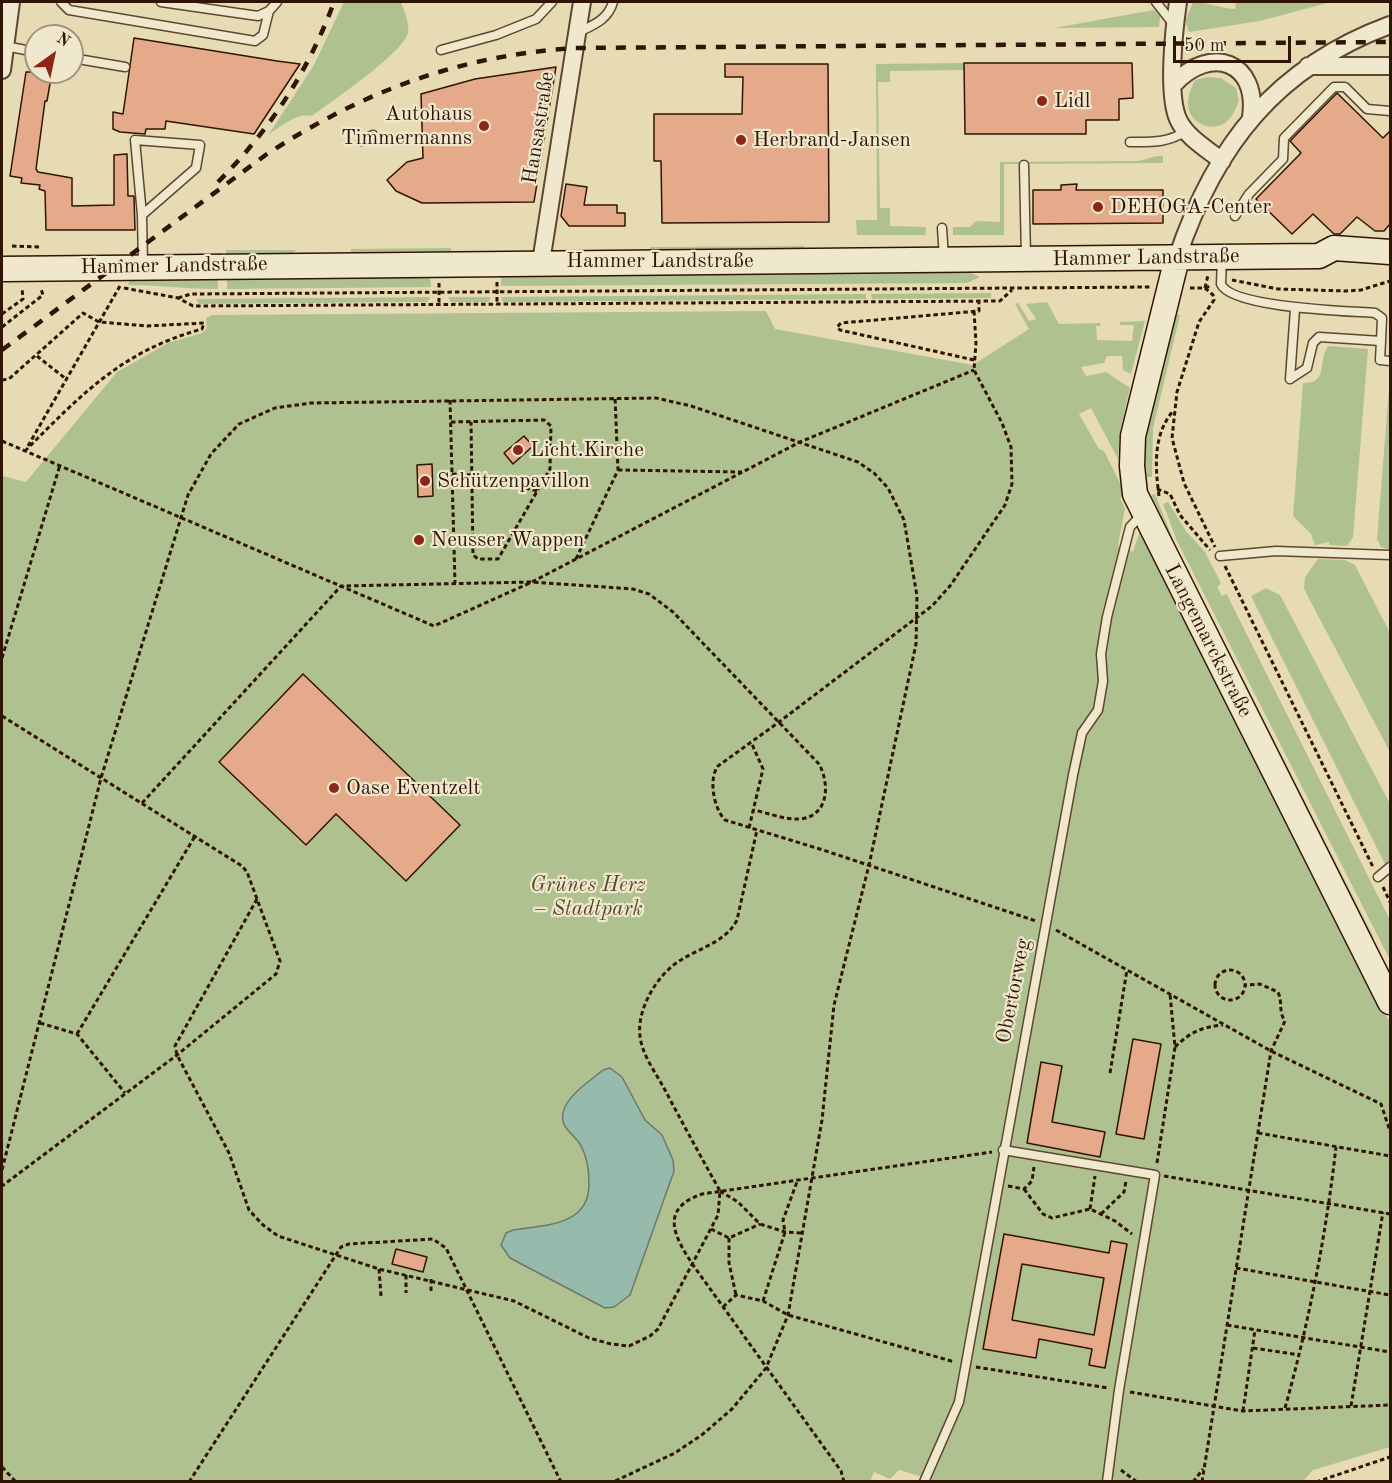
<!DOCTYPE html>
<meta charset="utf-8">
<style>
body{margin:0}
#map{position:relative;width:1392px;height:1483px;overflow:hidden;background:#e6dbb2;font-family:"Old Standard TT",serif}
canvas{display:block}
.frame{position:absolute;inset:0;border:3px solid #301406;pointer-events:none}
.north{position:absolute;left:24px;top:24px;width:60px;height:60px;box-sizing:border-box;background:#efe8cd;border:2px solid #a3937d;border-radius:50%;rotate:33deg;font-size:16px;font-weight:700;line-height:24px;text-align:center;color:#301406}
.north::after{content:'';display:block;margin:auto;width:21px;height:27px;background:#8f2418;clip-path:polygon(50% 0,100% 100%,50% 72%,0 100%)}
.scale{position:absolute;left:1173px;top:36px;width:118px;height:27px;box-sizing:border-box;border:3px solid #301406;border-top:0;padding-left:8px;font-size:18px;line-height:21px;white-space:nowrap;color:#301406;-webkit-text-stroke:4px #efe8cd;paint-order:stroke}
</style>
<div id="map">
<canvas width="1392" height="1483"></canvas>
<div class="frame"></div>
<div class="north">N</div>
<div class="scale">50 m</div>
</div>
<script>
const c = document.querySelector('canvas').getContext('2d');
c.lineJoin = 'round';
function paint(path, color) { c.fillStyle = color; c.fill(path, 'evenodd'); }
function trace(path, color, width, dash) { c.strokeStyle = color; c.lineWidth = width; c.lineCap = dash ? 'butt' : 'round'; c.setLineDash(dash || []); c.stroke(path); }
function label(font, color, halo, rows, align = 'center') {
  c.font = font + ' "Old Standard TT",serif'; c.lineWidth = 4.5; c.setLineDash([]); c.textBaseline = 'middle'; c.strokeStyle = halo; c.fillStyle = color; for (const [text, x, y, turn = 0] of rows) {
    c.save(); c.translate(x, y); c.rotate((+turn || 0) * Math.PI / 180); c.textAlign = isNaN(turn) ? turn : align; if (halo) c.strokeText(text, 0, 0); c.fillText(text, 0, 0); c.restore();
  }
}
paint(new Path2D(`
 M344,2h57c3,9 9,21 7,31 -6,21 -76,68 -96,83 -15,-4 -31,11 -43,18l45,-69z
 M1193,2c16,0 26,6 42,7l1,-7h95l-71,19 -71,11 -4,-11z
 M1154,10l6,6 -1,11 -105,1z
 M964,63v7l-74,1v11h-12l2,126h10v18l36,1 -1,8h-68l-1,-15h21l-1,-156z
 M1208,77l13,1 15,10 3,13c-3,6 -5,13 -9,17 -10,14 -33,10 -40,-5 -5,-12 0,-22 5,-33z
 M1157,156h6v7l-159,1v71h-51v-8h17l6,-6 24,1v-60l138,-1z
 M804,246v2l-154,1v-2z
 M451,248v3l-100,1v-3z
 M226,250h70l-3,3h-67z
 M967,271l13,6 -13,6 -466,3v-11z
 M430,275l1,12 -204,2v-12z
 M218,277v12c-31,0 -60,-4 -90,-4l3,-7z
 M991,293v5l-119,1 -1,-5z
 M866,294v5l-363,3 -2,-5z
 M430,297l-2,5 -229,2 -3,-5z
 M448,297h43l-2,5h-38z
 M1047,302l12,22 41,-1 1,3h-5l1,14 35,1 2,-16h-14v-3l25,-1 -14,53 -8,-4 -1,-14h-15l-3,7 -23,4 5,9 20,-4 24,16 -10,43 -2,28 -27,-51 -12,6 20,35 5,2 18,36 1,8 -3,3 5,10 -7,37 15,7 7,-21 250,492v424l-77,23 -9,10 -5,2h-359l-41,-12 -9,9 -16,-7 -4,10h-868l1,-1006 23,6 91,-110 51,-29 34,-10 5,-5 -1,-10 6,-3 554,-4 9,18 198,36 56,-36 -14,-25 3,-1 11,18 7,-2 -10,-15z
 M1175,314l5,1 -27,113 -1,49h-5c-7,-54 15,-112 28,-163z
 M1328,346l40,3 -15,188 -6,9 -18,-1v-3l-14,3 -4,-11 -18,-18 10,-133c26,1 14,-21 25,-37z
 M1390,377v173l-9,-3 -4,-8z
 M1155,494l21,53 198,391 -5,3 -216,-433 -3,-12z
 M1168,502l18,29 19,21 16,31 -4,4 5,9 5,-2 5,11 158,315v40l-213,-419 -14,-37z
 M1318,559l27,1 10,5 35,68v119l-86,-163 1,-12z
 M1266,588l14,7 110,209v70l-139,-278z`), '#b0c190');
const water = new Path2D(`
 M610,1068l12,9 23,43 17,15 11,25 1,11 -44,124 -16,12 -9,1 -95,-50 -9,-13 5,-12 7,-3c32,-5 77,-4 76,-47 0,-14 -2,-27 -9,-39 -7,-11 -20,-16 -17,-31 3,-17 27,-32 40,-43z`);
paint(water, '#96bbac');
trace(water, '#6d786a', 1.5);
const building = new Path2D(`
 M134,38l143,23 23,3 -46,70 -88,-13 -1,8h-19l-1,5 -25,-2 -7,-3v-17l10,2z
 M964,63h168l1,35 -14,1v21h-33v14h-121z
 M725,64h103l1,158 -167,1 -1,-62h-7v-47h88l1,-37h-18z
 M556,67l-22,135 -112,1 -26,-12 -9,-11 20,-18 16,-4 -2,-64 54,-15z
 M26,72h26l-5,29h-2l-9,68 2,3 34,6v28l42,-1v-50l13,-1 1,42h6l1,34h-89l-1,-39 -6,-2 1,-4 -19,-2 1,-5 -12,-2z
 M1337,93l46,45 7,-7v93l-6,7h-9l-18,-14 -17,17h-6l-21,-20 -21,20 -36,-35 45,-46 -11,-12z
 M566,184l21,3 -3,18h33v8h8v13h-56l-8,-10z
 M1077,184l-1,6h87v33l-130,1v-34h28v-5z
 M524,436l9,10 -20,18 -9,-11z
 M432,464l1,32 -15,1 -1,-32z
 M303,674l157,151 -54,56 -70,-67 -30,31 -87,-83z
 M1133,1039l28,5 -17,95 -28,-5z
 M1041,1062l21,4 -10,56 53,10 -5,25 -73,-14z
 M1004,1234l105,19 2,-12 16,3 -22,124 -16,-3 3,-16 -53,-10 -3,19 -53,-9zM1022,1264l82,14 -10,57 -82,-15z
 M396,1249l31,8 -4,15 -31,-8z`);
paint(building, '#e4aa89');
trace(building, '#301406', 1.5);
const lane = new Path2D(`
 M61,2l8,8 186,31 8,-6 6,-24
 M161,2l97,14 11,-5 8,-9
 M1156,2l18,23
 M577,33c16,-8 31,-13 36,-31
 M5,46l31,6
 M441,50l55,-15 40,-16 16,-17
 M72,58l53,9
 M361,141l12,-6
 M1130,142c22,0 38,1 56,-11
 M1024,165l2,93
 M142,215l-7,-75 65,5 -4,23 -54,47 1,50
 M1235,216l14,-22 34,-35 1,-21 50,-51h11l22,22 23,2
 M942,228l2,30
 M1222,258l-1,26c10,24 128,27 154,29l7,5 -1,23
 M1290,379l17,-11 6,-25 6,-6 62,4 -1,19 10,1
 M1290,379l5,-70
 M1220,556l56,-5 114,4
 M1378,877l12,-10
 M1003,1150l152,25 -36,215 -12,92
 M924,1482l35,-80 114,-627 9,-42 16,-23 5,-29 -2,-27 6,-37 23,-90 13,-14`);
const street = new Path2D(`
 M1178,2c-4,27 -11,92 0,117 8,18 29,30 44,42
 M1308,66h82
 M2,70l9,-68
 M1174,84c37,-40 85,-22 77,33
 M1177,258c38,-113 99,-191 213,-233
 M541,262l41,-260`);
const secondary = new Path2D(`
 M1177,258l-44,178 -1,30 3,28 255,508
 M2,269l1317,-13 15,-8 56,4`);
trace(lane, '#5e4631', 11);
trace(street, '#5e4631', 20);
trace(secondary, '#301406', 27);
trace(new Path2D(`
 M12,246l28,1
 M1232,280l46,9 68,2 15,-1 29,-9
 M497,282v23
 M439,283v22
 M124,288l54,10 15,8 807,-5 12,-11
 M1190,288h15l5,-2
 M1205,288l8,7 1,5 -15,22 -22,70 -5,46 12,45 31,64
 M1205,288l3,-13
 M178,298l13,-4 960,-7
 M974,311l2,32 -2,27 28,53 9,24 1,37 -7,21 -55,81 -18,20 -153,116 -61,44c-10,13 -4,43 7,54l98,30 213,71
 M2,314l21,-15 -1,-11
 M2,327l41,-32 -2,-6
 M37,356l29,23
 M974,360l-134,-30 -3,-3 4,-4 138,-12v-9
 M2,380l7,-1 74,-66 16,9 48,4 57,-3 -2,6c-80,22 -120,65 -177,122
 M450,400l5,183
 M451,422l93,-2 7,6 -1,43 -52,90h-20l-5,-4 -2,-133
 M2,441l432,185 98,-44 268,-140 174,-72
 M28,446l92,-160
 M618,470l124,2
 M452,474l20,1 66,16
 M1157,489l13,5 10,21 30,35
 M1159,496c-4,-30 -6,-61 14,-85
 M576,559l42,-89 -3,-73
 M1225,566l148,301
 M2,658l58,-193
 M2,716l240,150 5,6 33,89 -4,13 -99,81 -175,131
 M142,803l199,-217 191,-4 101,7 16,5 24,18 146,152c11,20 10,52 -19,55 -15,1 -32,-6 -46,-9
 M749,828l14,-59 -12,-27
 M1383,887l7,15
 M257,899l-82,147 2,9 52,98 20,57 14,15 15,11 101,33 135,32 75,37 22,6 18,2 21,-10 8,-7 60,-114 2,-24c-19,-34 -37,-67 -55,-101 -9,-17 -23,-35 -25,-54 -3,-23 12,-51 28,-66 21,-21 55,-23 69,-50l20,-90
 M1056,930l215,121 110,53 9,27
 M1215 985a15 15 0 1 1 30 0a15 15 0 1 1-30 0Z
 M40,1023l37,11 48,59
 M77,1034l118,-198
 M1175,1047c15,-15 27,-20 48,-22
 M1110,1073l17,-103
 M1258,1133l132,23
 M1157,1163l18,-116 -5,-53
 M2,1170l99,-392 87,-283 23,-41 28,-30 36,-16 36,-5 345,-5 35,8 167,56 16,11 14,15 16,32 13,76 -1,48 -47,221 -35,140 -12,115 -34,195 -22,53 -34,41 -29,25 -28,19 -62,29
 M1164,1176l226,38
 M1008,1186l16,3 8,-8 2,-14
 M1024,1189l19,25 9,4 38,-9 25,12 17,13
 M720,1191l18,11 22,22 25,8 18,1
 M1090,1209l5,-33
 M1101,1214l23,-22 2,-11
 M711,1229l18,9 31,-14
 M729,1238v25l7,32
 M1236,1268l154,27
 M379,1269l2,27
 M406,1275v18
 M431,1279v13
 M763,1301l22,-69 -2,-12 15,-41
 M723,1307l13,-12 27,6 25,14 167,47
 M1227,1325l163,27
 M1253,1348l47,7
 M976,1367l132,21
 M1130,1392l113,19 147,-6
 M1351,1406l32,-194
 M1285,1408c24,-86 41,-173 51,-261
 M1243,1411l12,-81
 M2,1467l14,15
 M1121,1470l16,12
 M189,1482l152,-235 8,-3 84,-5 13,9 115,234
 M844,1482l-3,-11 -148,-206c-19,-29 -34,-56 9,-71l290,-42
 M864,1482h5
 M1193,1482l10,-13
 M1202,1482l69,-431 14,-30c-7,-10 -2,-18 -7,-29l-18,-8 -14,1
 M1316,1482l74,-25`), '#301406', 3, [4.5, 3]);
trace(lane, '#efe8cd', 8);
trace(street, '#efe8cd', 16);
trace(secondary, '#efe8cd', 24);
trace(new Path2D(`
 M218,182c52,-52 91,-112 116,-180
 M2,350l265,-196c97,-63 191,-98 307,-106l816,-6`), '#301406', 4.5, [10, 10]);
for (const [x, y, r, color] of [
 [1042,101,6,"#8f2418"],
 [484,126,6,"#8f2418"],
 [741,140,6,"#8f2418"],
 [1098,207,6,"#8f2418"],
 [518,450,6,"#8f2418"],
 [425,481,6,"#8f2418"],
 [419,540,6,"#8f2418"],
 [334,788,6,"#8f2418"]
]) { const dot = new Path2D(); dot.arc(x, y, r, 0, 2 * Math.PI); c.fillStyle = color; c.fill(dot); trace(dot, '#efe8cd', 2); }
label('21px', '#301406', '#efe8cd', [
 ["Lidl",1054,101],
 ["Autohaus",472,114,"right"],
 ["Timmermanns",472,138,"right"],
 ["Herbrand-Jansen",753,140],
 ["DEHOGA-Center",1110,207],
 ["Licht.Kirche",530,450],
 ["Schützenpavillon",437,481],
 ["Neusser Wappen",431,540],
 ["Oase Eventzelt",346,788]
], 'left');
label('21px', '#301406', '#efe8cd', [
 ["Hansastraße",539,128,-81],
 ["Hammer Landstraße",1146,258,-1],
 ["Hammer Landstraße",660,261],
 ["Hammer Landstraße",174,266,-1],
 ["Langemarckstraße",1208,641,63],
 ["Obertorweg",1014,991,-79]
]);
label('italic 21px', '#56482f', '#efe8cd', [
 ["Grünes Herz",588,885],
 ["– Stadtpark",588,909]
]);
</script>
